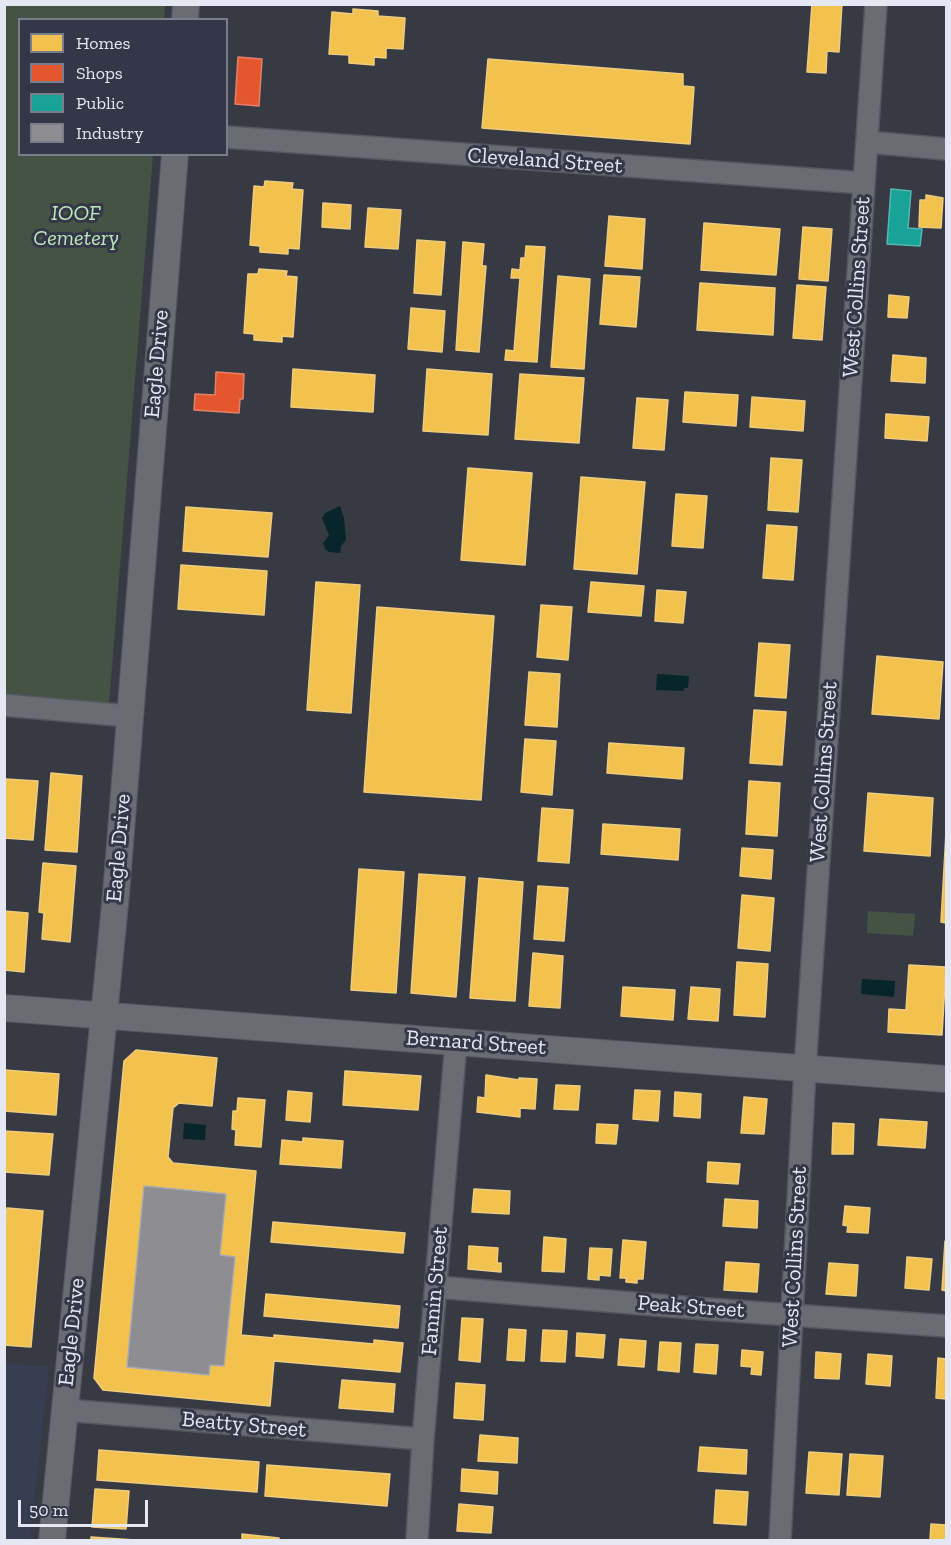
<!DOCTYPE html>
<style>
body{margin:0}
#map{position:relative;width:951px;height:1545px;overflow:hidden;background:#383a43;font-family:"Zilla Slab",serif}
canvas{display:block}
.frame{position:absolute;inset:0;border:6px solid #e5e8f3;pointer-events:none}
.legend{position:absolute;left:18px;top:18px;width:210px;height:138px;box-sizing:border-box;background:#333748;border:2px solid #7a7e8c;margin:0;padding:8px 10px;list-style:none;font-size:18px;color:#e5e8f3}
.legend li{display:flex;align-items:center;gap:12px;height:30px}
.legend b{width:30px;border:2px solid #7a7e8c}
.scale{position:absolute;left:18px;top:1500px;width:130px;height:27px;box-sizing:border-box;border:3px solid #e5e8f3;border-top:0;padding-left:8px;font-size:18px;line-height:21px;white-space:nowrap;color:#e5e8f3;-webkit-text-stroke:4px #333748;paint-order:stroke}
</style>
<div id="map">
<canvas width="951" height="1545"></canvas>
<div class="frame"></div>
<ul class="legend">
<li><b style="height:16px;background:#f2c14e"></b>Homes</li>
<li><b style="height:16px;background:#e4572e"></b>Shops</li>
<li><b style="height:16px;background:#17a398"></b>Public</li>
<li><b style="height:16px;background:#8d8d92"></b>Industry</li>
</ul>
<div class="scale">50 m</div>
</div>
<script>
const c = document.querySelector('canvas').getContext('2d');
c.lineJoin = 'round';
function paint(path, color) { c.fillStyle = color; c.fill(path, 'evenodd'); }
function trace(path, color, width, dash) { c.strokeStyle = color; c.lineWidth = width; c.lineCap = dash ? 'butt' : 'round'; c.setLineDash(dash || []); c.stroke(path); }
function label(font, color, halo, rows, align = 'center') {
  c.font = font + ' "Zilla Slab",serif'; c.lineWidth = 6; c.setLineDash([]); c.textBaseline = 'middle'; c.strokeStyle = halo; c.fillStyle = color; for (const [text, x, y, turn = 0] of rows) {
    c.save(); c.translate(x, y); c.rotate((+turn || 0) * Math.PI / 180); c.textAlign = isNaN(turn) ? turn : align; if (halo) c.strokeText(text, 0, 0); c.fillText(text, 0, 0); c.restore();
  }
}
paint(new Path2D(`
 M5,1363l44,4 -19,173h-25z`), '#373d52');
paint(new Path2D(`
 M4,5h161l-1,14 -144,1v134l133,1 -44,549 -104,-10z
 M868,911l47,3 -2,22 -46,-3z`), '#445344');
paint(new Path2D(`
 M340,506l4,12 2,22 -5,6 -1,7 -11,-1 -4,-3 -2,-6 6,-8 -7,-17 3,-5z
 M657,674l32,2 -1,12h-4v3l-28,-1z
 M862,979l33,2 -1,16 -33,-3z
 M184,1123l22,2 -1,15 -22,-1z`), '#07252b');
const homes = new Path2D(`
 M812,4h30l-3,48 -12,-1 -1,22 -19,-1z
 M353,9l25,2v5l27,2 -2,31 -17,-1v10l-12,-1v8l-25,-2v-8l-20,-1 3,-42 21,2z
 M488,59l195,15v12l11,1 -4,57 -208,-16z
 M265,181l28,2 -1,6 11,1 -4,59 -11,-1v6l-28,-2v-6l-10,-1 4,-59 10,1z
 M926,195l17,3 -2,30 -22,-1 1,-27h6z
 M323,203l28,2 -1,24 -28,-2z
 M368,208l33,2 -3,39 -33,-2z
 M609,216l36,3 -3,50 -37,-3z
 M704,223l76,6 -4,46 -75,-5z
 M803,227l29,2 -4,52 -29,-2z
 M417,240l28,2 -4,53 -27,-2z
 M463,242l21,2 -2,22h4l-7,86 -23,-2z
 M526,246l19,1 -8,115 -32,-2 1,-10 8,1 6,-73h-9l1,-9 8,1 1,-12h4z
 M259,269l28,2 -1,5 11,1 -4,60 -11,-1v6l-28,-2v-6l-10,-1 4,-59h10z
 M604,275l36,2 -4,50 -36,-3z
 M558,276l32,3 -6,90 -33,-2z
 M700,283l75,5 -2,47 -76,-5z
 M797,285l29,2 -4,53 -29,-2z
 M889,295l20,2 -2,21 -19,-1z
 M411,308l34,3 -3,41 -34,-3z
 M893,355l33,3 -1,25 -34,-2z
 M293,369l82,6 -2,37 -82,-5z
 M427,369l65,5 -4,61 -65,-4z
 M520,374l64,4 -5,65 -64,-4z
 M685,392l53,3 -2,31 -53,-4z
 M752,397l53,4 -2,30 -53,-4z
 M637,398l31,2 -4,50 -31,-2z
 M886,414l43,3 -2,24 -42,-3z
 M771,458l31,2 -4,52 -30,-2z
 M468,468l64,5 -7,92 -64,-5z
 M581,477l64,5 -8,92 -63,-5z
 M676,494l31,2 -4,52 -31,-2z
 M186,507l86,6 -4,44 -85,-6z
 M767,525l30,2 -4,53 -30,-2z
 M181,565l86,6 -3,44 -86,-6z
 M316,582l44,3 -9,128 -44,-3z
 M591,582l53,4 -3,30 -53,-4z
 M657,590l29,2 -3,31 -28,-2z
 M541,605l31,2 -4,53 -31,-3z
 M377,607l117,9 -13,184 -117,-8z
 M759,643l31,2 -4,53 -31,-2z
 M877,656l66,6 -4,57 -67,-5z
 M529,672l31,2 -3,53 -32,-2z
 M754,710l32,2 -4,53 -32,-2z
 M525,739l31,2 -4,54 -31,-3z
 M609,743l75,5 -2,31 -75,-6z
 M51,773l31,3 -5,76 -32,-2z
 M5,779l33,2 -5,59 -29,-2z
 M749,781l31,2 -3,53 -31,-2z
 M868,793l65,5 -3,58 -66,-5z
 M542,808l31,2 -4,53 -31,-2z
 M603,824l77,5 -2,31 -77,-6z
 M946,832v91l-5,-1z
 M742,848l31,2 -2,29 -31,-3z
 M43,863l33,3 -6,76 -28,-3 2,-26 -5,-1z
 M359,869l45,3 -8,121 -45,-3z
 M419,874l46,3 -9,120 -45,-4z
 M479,878l44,4 -8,119 -45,-3z
 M538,886l30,2 -4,53 -30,-2z
 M742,895l32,3 -4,53 -32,-3z
 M4,911l24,2 -4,59 -20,-2z
 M533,953l30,3 -3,52 -31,-2z
 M737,962l31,2 -3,53 -31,-2z
 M909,965l37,2 -4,68 -54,-3 1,-23 17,1z
 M623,987l52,3 -2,30 -52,-4z
 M691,987l29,2 -2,32 -30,-2z
 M136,1050l81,8 -5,48 -33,-3 -6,5 -5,49 5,6 83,8 -15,164 33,3v-3l100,9v-4l29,3 -3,29 -126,-11 -4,45 -167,-16 -9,-12 30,-317zM144,1186l82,8 -6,61 15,2 -11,109 -14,-1 -1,10 -82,-8z
 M4,1070l55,4 -3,41 -52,-4z
 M345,1071l76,5 -3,34 -75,-5z
 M486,1075l33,5v-2l18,1 -2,30 -15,-1v9l-43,-5 1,-15 7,1z
 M556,1085l24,1 -2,24 -24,-1z
 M635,1090l25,1 -2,30 -25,-2z
 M288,1091l24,2 -2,29 -24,-2z
 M675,1092l26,2 -1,24 -26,-2z
 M744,1097l23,2 -3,35 -23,-1z
 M238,1098l27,2 -4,47 -26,-2 1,-15 -4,-1 1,-18h4z
 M880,1119l47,3 -2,26 -47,-3z
 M833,1123l21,1 -1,30h-21z
 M597,1124l21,1 -2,19 -20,-1z
 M4,1131l49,3 -4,41 -45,-3z
 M303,1138l40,3 -2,27 -61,-4 2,-24 21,2z
 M708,1162l32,2 -2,20 -31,-2z
 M474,1189l36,2 -1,23 -37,-2z
 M725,1199l33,2 -1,27 -34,-2z
 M845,1206l25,2 -2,25 -21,-1 1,-6 -5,-1z
 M7,1208l36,3 -12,136 -27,-2v-110z
 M273,1222l132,11 -2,20 -132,-11z
 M544,1237l22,2 -2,33 -22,-1z
 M623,1240l23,2 -3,37h-6v4l-11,-1v-4h-6z
 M945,1241h1v50l-4,-1z
 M469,1246l29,2 -1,15h4v9l-33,-3z
 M590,1248l22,1 -2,27 -11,-1v5l-11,-1z
 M907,1257l25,2 -3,31 -24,-2z
 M726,1262l33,2 -2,28 -33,-2z
 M829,1263l29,2 -2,31 -30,-2z
 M266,1294l134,12 -2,22 -134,-12z
 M462,1318l21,1 -3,43 -21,-2z
 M509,1329l17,1 -2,31 -17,-1z
 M543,1330l24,1 -2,31 -24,-1z
 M577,1333l28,2 -2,23 -27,-2z
 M620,1339l26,2 -2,26 -26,-2z
 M660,1342l21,1 -2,29 -21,-2z
 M696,1344l22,1 -2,29 -22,-2z
 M742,1350l21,2 -2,23 -10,-1 1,-7 -11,-1z
 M816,1352l25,2 -2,25 -24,-1z
 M868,1354l24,2 -2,30 -24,-2z
 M938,1358l8,1v40l-10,-1z
 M342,1380l53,4 -2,28 -54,-4z
 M456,1383l29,2 -2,35 -29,-2z
 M480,1435l38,3 -1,25 -39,-2z
 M700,1447l47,3 -1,24 -48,-3z
 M99,1450l160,12 -2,30 -160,-12z
 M809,1452l33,2 -3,41 -33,-2z
 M850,1454l33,2 -3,41 -33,-2z
 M267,1465l123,9 -3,32 -122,-10z
 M462,1469l36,3 -1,22 -36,-3z
 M95,1489l34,2 -3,38 -34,-2z
 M716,1490l32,2 -2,33 -32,-2z
 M459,1504l34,3 -2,26 -34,-2z
 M931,1524l15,1v15h-16z
 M242,1534l37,4v2h-37z
 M91,1537l44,3h-44z`);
paint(homes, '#f2c14e');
trace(homes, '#eecd80', 1.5);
const shops = new Path2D(`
 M238,57l24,2 -3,47 -24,-2z
 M216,372l28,2 -1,25h-3l-1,14 -45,-3 1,-16 20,1z`);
paint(shops, '#e4572e');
trace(shops, '#e48269', 1.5);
const public = new Path2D(`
 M891,189l20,2 -3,37 14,1 -2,17 -33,-2z`);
paint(public, '#17a398');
trace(public, '#55b8b3', 1.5);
const industry = new Path2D(`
 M144,1186l82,8 -6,61 15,2 -11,109 -14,-1 -1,10 -82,-8z`);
paint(industry, '#8d8d92');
trace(industry, '#a7a8af', 1.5);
const minor = new Path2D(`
 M226,137l638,46
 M867,142l79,7
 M4,705l125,11
 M436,1287l257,21 253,18
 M64,1410l359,29
 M417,1540l6,-101 33,-397
 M780,1540l25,-471 71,-1065`);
const tertiary = new Path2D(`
 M185,20l1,-16
 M4,1008l942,71
 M52,1540l64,-646 59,-740`);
trace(minor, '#54565e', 24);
trace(tertiary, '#54565e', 28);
trace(minor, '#6a6c74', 21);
trace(tertiary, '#6a6c74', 26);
label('22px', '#e5e8f3', '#333748', [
 ["Cleveland Street",545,161,4],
 ["West Collins Street",857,287,-86],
 ["Eagle Drive",157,364,-85],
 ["West Collins Street",824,772,-86],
 ["Eagle Drive",119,848,-85],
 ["Bernard Street",476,1043,4],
 ["West Collins Street",795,1257,-87],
 ["Fannin Street",435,1291,-85],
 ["Peak Street",691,1307,4],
 ["Eagle Drive",72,1332,-84],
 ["Beatty Street",244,1425,5]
]);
label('italic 22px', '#bde9ba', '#333748', [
 ["IOOF",76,214],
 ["Cemetery",76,239]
]);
</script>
